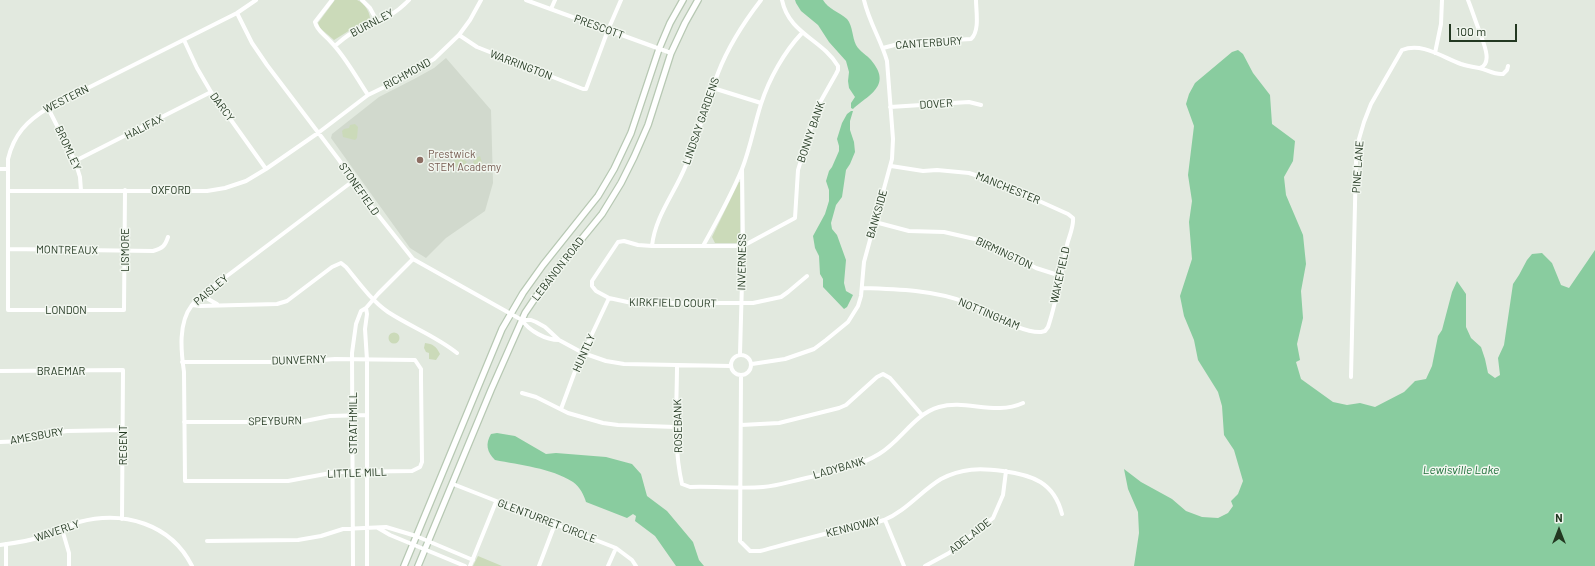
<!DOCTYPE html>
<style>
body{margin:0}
#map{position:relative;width:1595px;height:566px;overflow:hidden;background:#e2e9df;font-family:Barlow,sans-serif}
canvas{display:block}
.north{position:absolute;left:1539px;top:510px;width:40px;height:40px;-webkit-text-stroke:3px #f1f6ef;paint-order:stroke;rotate:0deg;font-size:11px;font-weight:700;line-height:16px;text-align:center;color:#233821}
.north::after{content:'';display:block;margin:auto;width:14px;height:18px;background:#233821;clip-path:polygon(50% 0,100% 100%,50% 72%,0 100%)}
.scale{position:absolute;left:1449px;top:24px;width:68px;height:18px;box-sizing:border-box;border:2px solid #233821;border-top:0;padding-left:5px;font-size:12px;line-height:14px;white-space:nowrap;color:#233821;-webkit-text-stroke:3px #f1f6ef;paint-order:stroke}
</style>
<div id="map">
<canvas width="1595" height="566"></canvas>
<div class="north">N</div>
<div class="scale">100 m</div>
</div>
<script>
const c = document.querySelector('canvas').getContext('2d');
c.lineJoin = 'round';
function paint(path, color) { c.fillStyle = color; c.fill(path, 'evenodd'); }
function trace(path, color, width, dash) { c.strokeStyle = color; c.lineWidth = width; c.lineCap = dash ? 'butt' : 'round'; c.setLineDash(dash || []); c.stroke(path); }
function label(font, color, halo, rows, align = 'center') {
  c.font = font + ' Barlow,sans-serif'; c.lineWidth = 3; c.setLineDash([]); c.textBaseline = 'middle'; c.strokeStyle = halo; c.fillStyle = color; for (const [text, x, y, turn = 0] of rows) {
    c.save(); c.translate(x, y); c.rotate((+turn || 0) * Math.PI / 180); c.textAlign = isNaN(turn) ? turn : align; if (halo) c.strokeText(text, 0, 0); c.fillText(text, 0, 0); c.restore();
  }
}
paint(new Path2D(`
 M446,58l45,52 2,73 -8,28 -39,27 -20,20 -16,-10 -79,-110 1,-4 47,-37 37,-19 18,-10z`), '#d1d9cd');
paint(new Path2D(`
 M335,0c6,0 17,0 22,0 8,3 14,14 13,21l-15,6 -21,13 -14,-12 -2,-5z
 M355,124l3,3 -1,11 -2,2 -12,-3 -1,-6 2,-2 5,-1 1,-3z
 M458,156l9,6 -6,8 -9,-6z
 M480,156l3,10 -8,2 -2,-7 3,-1 -1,-2z
 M739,182h1v57l-2,4h-23l-3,-6z
 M388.5 338a5.5 5.5 0 1 1 11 0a5.5 5.5 0 1 1-11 0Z
 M425,343c8,1 11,3 15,11l-4,6 -7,-1v-6l-3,-1 -2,-4z
 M478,556l24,10h-29z`), '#cbdab9');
paint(new Path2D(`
 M795,0h28c5,9 16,12 24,19 6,7 5,18 9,26 4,7 11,10 15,15 22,26 -3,35 -18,49l-2,-1v-5l4,-6 -6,-9 -1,-7 1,-9 -3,-11 -17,-19 -11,-17 -17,-14 -5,-8z
 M1238,50l5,4 10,19 17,22 2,29 23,17 -2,20 -9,16 2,18 17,40 3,29 -5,27 2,27 -6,26 3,16 -4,2 5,17 32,23 14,3 13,-2 15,4 29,-15 11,-11 11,-2 6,-13 6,-30 4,-6 10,-38 5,-11 9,13v33l5,11 10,9 4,12 3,14 7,5 5,-3 -2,-17 6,-13 9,-61 6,-9 8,-15 5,-6 10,-1 10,10 9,22 8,3 26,-38v316h-461l5,-33 -1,-21 -10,-23 -4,-20 17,13 31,17 14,12 16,6 16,1 10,-5 5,-7 -2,-5 7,-7 5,-13 -9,-31 -10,-15 -2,-29 -4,-14 -20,-32 -4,-20 -10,-24 -4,-20 12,-37 -3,-37 3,-21 -4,-26 6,-49 -8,-22 3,-10 6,-11 37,-31z
 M851,111h2l-3,10v9l4,12 1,10 -5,12 -4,6 -4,27 -6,8 -5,18 1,6 5,6 9,25 -2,23 2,8 7,4 -6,12 -3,2 -21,-22v-8l-3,-5 -1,-18 -4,-8 -2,-12 12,-22 4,-13v-11l-3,-9 3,-10 3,-4 7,-16v-5l-2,-7 5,-16 5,-9z
 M497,433l18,3 31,18 10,-1 50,4 26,7 9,10 6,22 20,15 26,31 6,18 5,6h-28l-21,-30 -20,-15 1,-5 -3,-2 -6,4 -41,-16c-2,-7 -6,-15 -13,-20 -22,-14 -53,-17 -78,-22 -8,-8 -10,-16 -4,-26z`), '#89cc9f');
const secondary = new Path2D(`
 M404,566l98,-237 21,-36 20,-28 55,-69 16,-27 17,-36 28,-84 11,-26 13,-23
 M418,566l73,-176 34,-77 19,-28 58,-71 19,-31 13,-26 14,-32 23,-72 14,-30 13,-23`);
trace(secondary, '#b7c8b3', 8);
trace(new Path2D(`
 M332,0l-17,22c2,9 9,12 15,19 15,15 26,36 38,54
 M362,0l8,8 8,15
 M526,0l145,53
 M782,0c7,34 40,39 56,66v4l-2,4 -18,32 -20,64 -3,48 -52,28h-91l-14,-1 -14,-4 -6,1 -26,39v5l4,5 13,7 23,5h121l28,-6 7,-5 19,-16
 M1468,0c4,10 7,20 11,30 3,10 15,33 1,38
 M551,9l4,-9
 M237,13l15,30 15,22 72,95 28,41 46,58 98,55 11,6h9l5,2 9,5 14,13 24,13 23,8 18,3 107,2
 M459,35l18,12 106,42h3l22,-59 13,-30
 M184,40l13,28 14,24 55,77
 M335,46c7,-6 14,-13 23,-16 20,-9 35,-13 51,-30
 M883,48l19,-5 69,-4c9,-8 5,-28 5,-39
 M1435,53l6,-29 1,-24
 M713,88l48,15
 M890,107l79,-5 12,3
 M48,108l27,53 5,16 1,14
 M75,161l136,-69
 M0,169h8
 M125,190l-1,120h-116v-151c6,-25 19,-38 40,-51l189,-95 19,-13
 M8,191h199l18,-3 21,-7 20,-12 52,-36 50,-38 35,-17 31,-19 25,-24 11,-15 11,-20
 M875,222l34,9 35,1 35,8 30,13 27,15 25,8
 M652,246c3,-30 23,-53 34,-81 13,-30 20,-61 32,-92 10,-26 26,-51 43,-73
 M703,246c14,-25 28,-50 39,-77 8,-20 12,-43 19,-65 8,-25 23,-52 41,-71
 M8,249l145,2c10,-3 12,-5 15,-14
 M862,288c36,1 72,2 106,15 22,8 50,30 73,29l4,-1 3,-4c9,-27 13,-55 19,-82 2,-9 7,-18 6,-27l-5,-4 -71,-32 -28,-9 -32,-3 -14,1 -32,-5
 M206,292l2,7 9,5
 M192,305l8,1 77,-2 10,-3 45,-34 9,-4 5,4c13,16 25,33 42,45 23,15 48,24 69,41
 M366,308l1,6 -2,15 2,31v206
 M522,320c7,11 24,20 37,20
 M740,354l3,-108 -1,-77
 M731 365a10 10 0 1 1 20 0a10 10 0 1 1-20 0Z
 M182,362h114l39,-3 80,1 6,9v9l1,84 -2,5 -8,4 -76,1 -48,9h-103l-1,-109c-3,-21 -6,-49 8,-67 5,-7 13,-12 19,-17l142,-107
 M752,364l33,-5 29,-10 12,-9 22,-18 10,-16 3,-10 3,-34 28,-103 1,-20 -6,-78c-6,-21 -18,-39 -23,-61
 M677,365c0,39 -4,80 5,119l8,3c24,-1 49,2 73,0 13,-1 26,-5 39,-8 26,-6 54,-11 77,-25 22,-13 35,-40 60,-47 27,-8 56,9 84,-4
 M0,371l123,-1 -1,149
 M741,375l-1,166 10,10h10c30,-8 59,-16 89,-23 11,-3 24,-4 35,-8 22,-9 37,-29 57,-41 21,-11 39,-11 62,-8 29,4 51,11 59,43
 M1351,377l5,-216 3,-22 5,-17 7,-18 31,-54c20,-8 40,7 59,14 6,2 12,3 18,4 9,2 15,7 24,6l4,-4 1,-4
 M522,393l14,4 32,16 35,10 15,2 58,2
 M561,409l16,-43 32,-68
 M184,422h116l30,-6 36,-1
 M741,425l38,-2 60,-15 7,-3 31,-28 6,-3 7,4 32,37
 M0,442l24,-1 28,-8 15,-2 56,-1
 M453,484l163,64 16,12 4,6
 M885,520l19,46
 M378,528l12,7 75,31
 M62,529l7,24v13
 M207,541l91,-1 23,-4 22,-7 43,-2 30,9 57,24
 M0,545c15,-2 30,-4 45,-9 12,-4 23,-10 34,-14 45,-12 92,2 113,44
 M6,566v-22
 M353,566l-1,-213 4,-29 5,-13 5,-3 12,-14 35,-35
 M470,566l26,-64
 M539,566l16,-42
 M608,566l8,-18
 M925,566l24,-13 44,-35 10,-23 3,-24`), '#fff', 4);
trace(secondary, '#fff', 5.5);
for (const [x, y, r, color] of [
 [420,160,4,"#8d6e63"]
]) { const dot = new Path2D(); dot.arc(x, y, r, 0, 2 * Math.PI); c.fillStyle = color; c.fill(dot); trace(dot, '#f1f6ef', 1.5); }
label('11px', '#233821', '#f1f6ef', [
 ["BURNLEY",372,23,-28],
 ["PRESCOTT",599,27,20],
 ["CANTERBURY",929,43,-4],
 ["WARRINGTON",521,65,21],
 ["RICHMOND",407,74,-29],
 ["WESTERN",66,99,-27],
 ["DOVER",936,104,-4],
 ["DARCY",222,107,54],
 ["LINDSAY GARDENS",701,121,-71],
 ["HALIFAX",144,127,-27],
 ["BONNY BANK",811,132,-71],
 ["BROMLEY",68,148,65],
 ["PINE LANE",1358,167,-86],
 ["MANCHESTER",1008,188,22],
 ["STONEFIELD",359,189,55],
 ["OXFORD",171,190],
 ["BANKSIDE",877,214,-74],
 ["MONTREAUX",67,250,1],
 ["LISMORE",125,250,-90],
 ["BIRMINGTON",1004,253,25],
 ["INVERNESS",742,262,-89],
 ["LEBANON ROAD",558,269,-52],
 ["WAKEFIELD",1060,275,-78],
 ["PAISLEY",211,290,-40],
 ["KIRKFIELD COURT",673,303,1],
 ["LONDON",66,310],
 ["NOTTINGHAM",989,314,23],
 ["HUNTLY",584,353,-66],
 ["DUNVERNY",299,360,-2],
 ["BRAEMAR",61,371],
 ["SPEYBURN",275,421,-1],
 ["STRATHMILL",353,423,-90],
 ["ROSEBANK",678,426,-91],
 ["AMESBURY",37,436,-10],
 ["REGENT",123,445,-90],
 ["LADYBANK",839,468,-16],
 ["LITTLE MILL",357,473,-2],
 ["GLENTURRET CIRCLE",547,521,21],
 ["KENNOWAY",853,527,-14],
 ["WAVERLY",57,531,-19],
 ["ADELAIDE",970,536,-38]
]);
label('11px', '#785e54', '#f1f6ef', [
 ["Prestwick",428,154],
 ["STEM Academy",428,167]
], 'left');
label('italic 12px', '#1f703b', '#f1f6ef', [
 ["Lewisville Lake",1461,470]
]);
</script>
